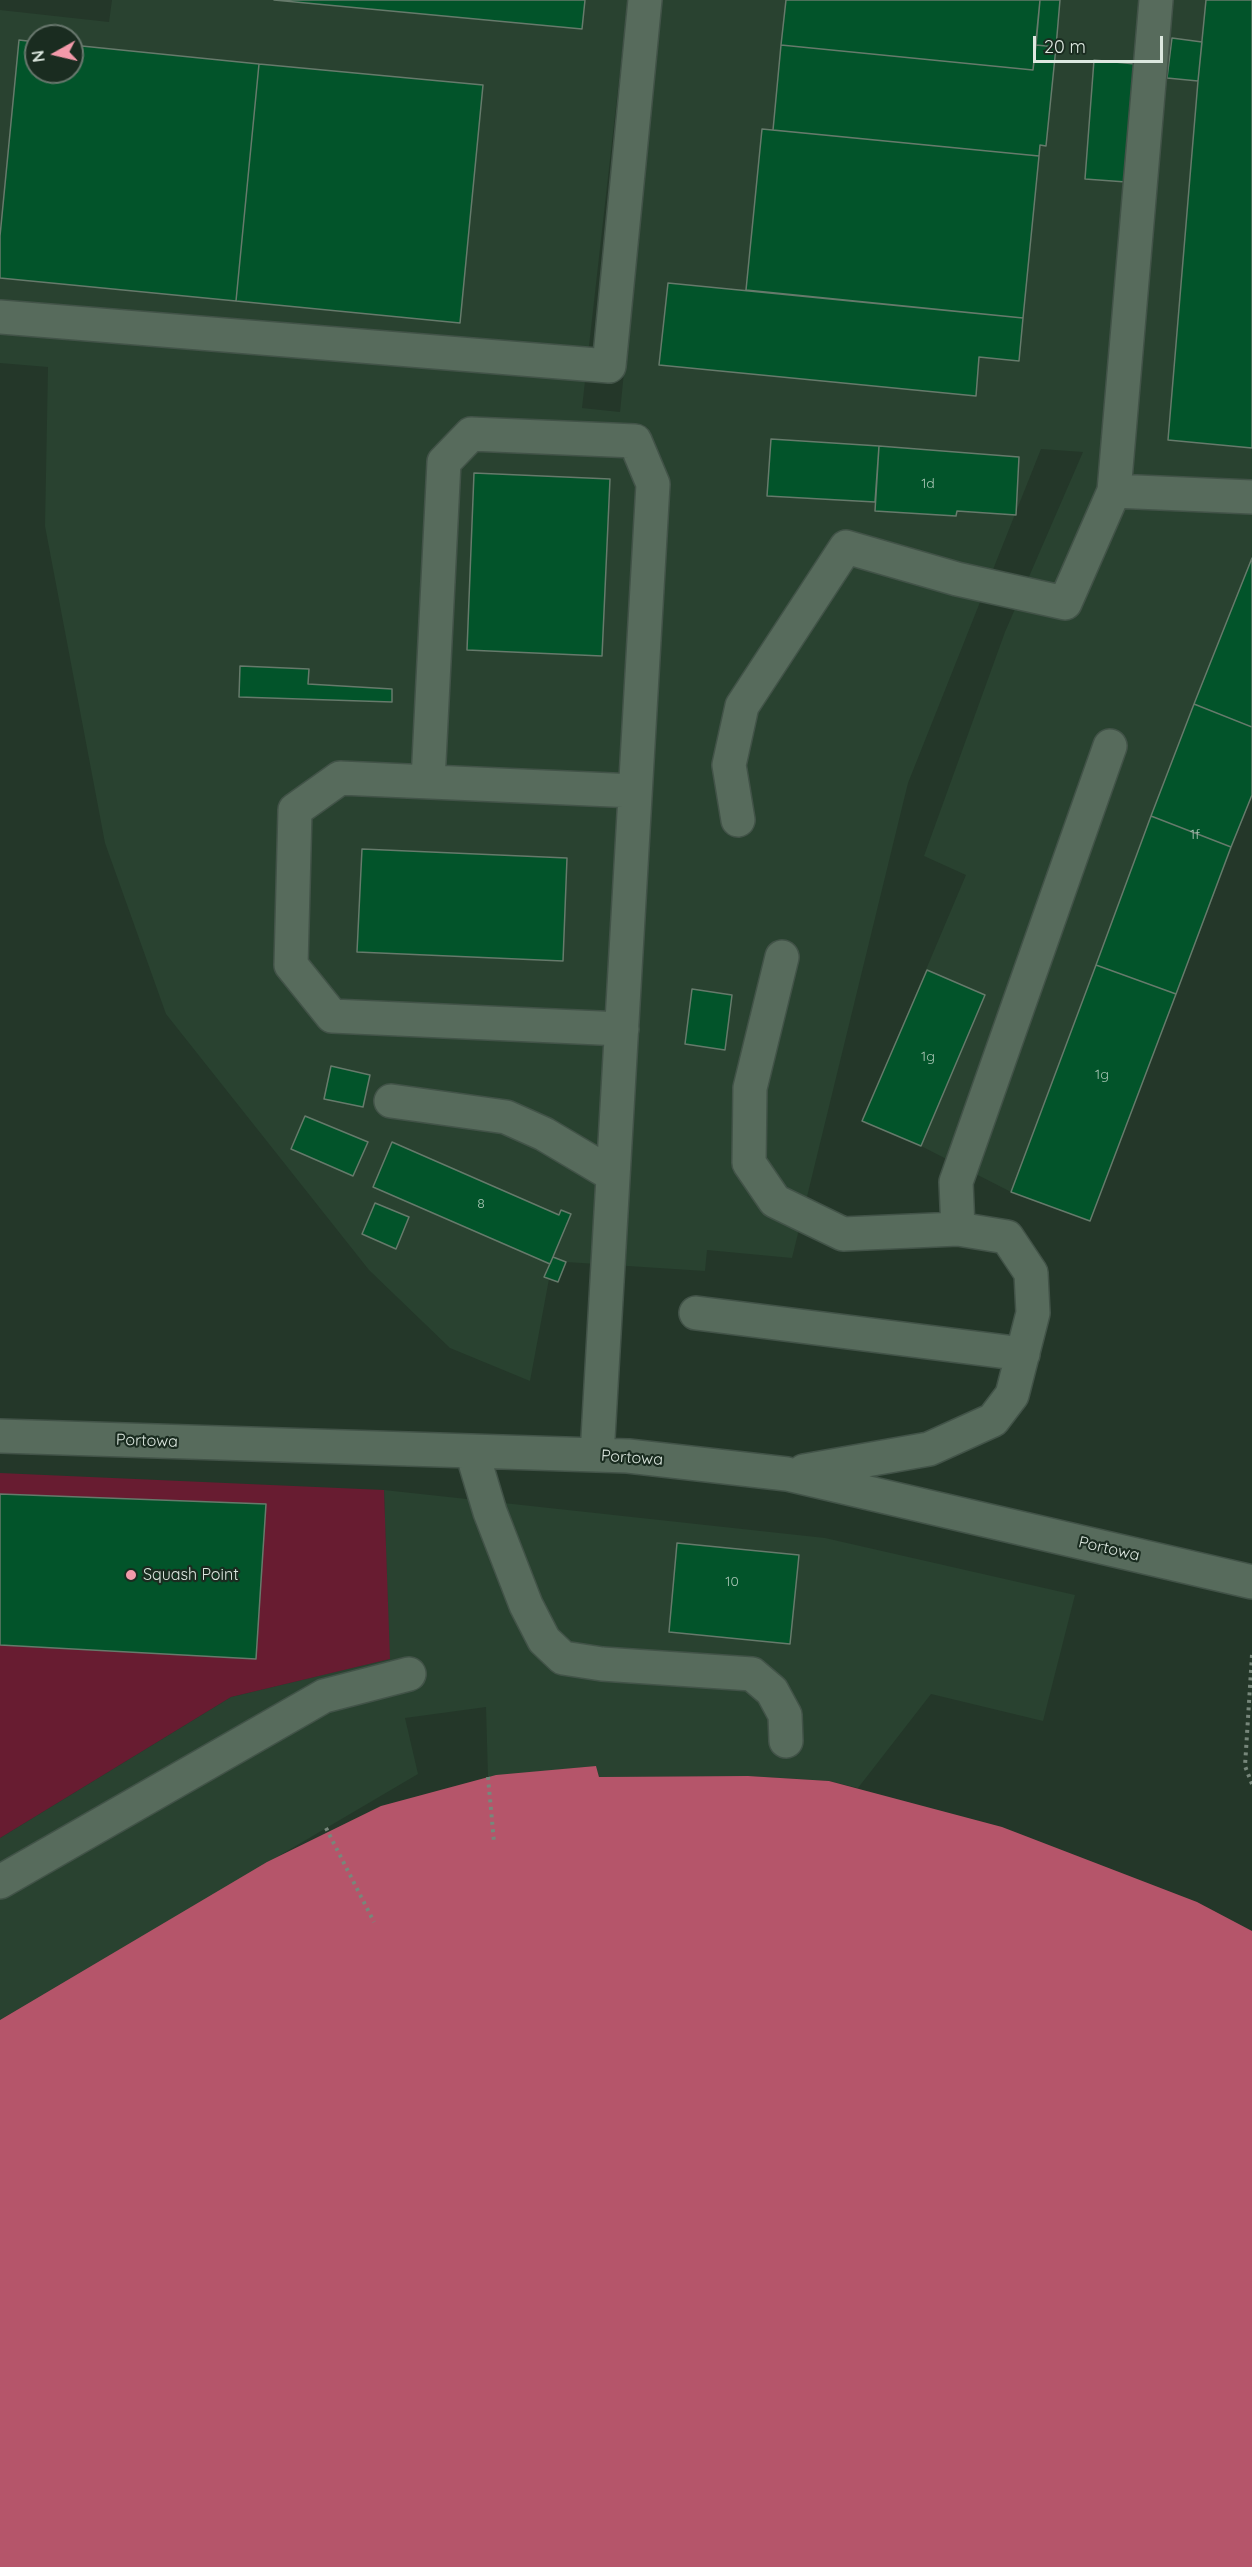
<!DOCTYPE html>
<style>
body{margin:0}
#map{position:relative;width:1252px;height:2567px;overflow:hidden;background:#243729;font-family:Quicksand,sans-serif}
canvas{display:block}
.north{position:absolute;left:24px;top:24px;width:60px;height:60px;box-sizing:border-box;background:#1a2c20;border:2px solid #68776d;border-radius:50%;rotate:262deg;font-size:16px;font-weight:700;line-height:24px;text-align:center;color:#dde8e0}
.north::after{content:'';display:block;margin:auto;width:21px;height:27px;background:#f39aaa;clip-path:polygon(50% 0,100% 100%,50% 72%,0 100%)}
.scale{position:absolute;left:1033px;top:36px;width:130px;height:27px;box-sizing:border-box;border:3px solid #dde8e0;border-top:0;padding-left:8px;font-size:18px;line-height:21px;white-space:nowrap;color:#dde8e0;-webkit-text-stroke:4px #1a2c20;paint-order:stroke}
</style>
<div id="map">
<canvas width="1252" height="2567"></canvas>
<div class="north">N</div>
<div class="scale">20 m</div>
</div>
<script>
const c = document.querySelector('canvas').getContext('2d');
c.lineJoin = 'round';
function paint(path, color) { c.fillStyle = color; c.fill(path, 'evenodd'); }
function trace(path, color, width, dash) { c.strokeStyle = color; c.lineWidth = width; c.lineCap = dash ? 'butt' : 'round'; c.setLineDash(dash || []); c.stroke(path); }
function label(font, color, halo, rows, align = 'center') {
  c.font = font + ' Quicksand,sans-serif'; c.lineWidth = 4.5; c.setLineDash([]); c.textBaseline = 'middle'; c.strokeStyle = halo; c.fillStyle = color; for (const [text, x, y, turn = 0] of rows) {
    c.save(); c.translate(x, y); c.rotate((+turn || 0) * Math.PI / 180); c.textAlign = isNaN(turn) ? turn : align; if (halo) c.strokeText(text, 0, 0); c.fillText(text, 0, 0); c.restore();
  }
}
paint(new Path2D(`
 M112,0h516l-46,408 38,4 41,-412h591v795l-162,426 -79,-29 -90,-46 -59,-25 104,-246 -42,-19 81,-224 78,-180 -42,-3 -133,334 -116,475 -85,-8 -2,21 -139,-9 -8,20 -9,-3 -19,102 -80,-33 -81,-78 -203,-256 -61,-171 -60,-317 3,-159 -48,-4v-353l109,12zM36,36h36v36h-36z
 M384,1490l441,48 250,57 -32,126 -112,-27 -73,94 -29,-7 -81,-5 -149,1 -3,-11 -108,11 -2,-70 -81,11 13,56 -418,246v-182l231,-141 158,-38z`), '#294230');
paint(new Path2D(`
 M0,1473l384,17 6,169 -159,38 -231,141z`), '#681c31');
paint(new Path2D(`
 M596,1766l3,11 149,-1 81,5 173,46 195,75 55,29v636h-1252v-547l267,-158 114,-56 115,-31z`), '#b5556a');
const building = new Path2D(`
 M274,0h311l-3,29z
 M786,0h254l-7,70 -252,-25z
 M1040,0h20l-4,47 -20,-2z
 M1206,0h46v448l-84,-8 30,-359z
 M1172,38l30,4 -4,39 -31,-3z
 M19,40l17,2v30h36v-27l187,19 -23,237 -236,-23v-42z
 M781,45l252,25 3,-25 20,2 -10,99 -6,-1 -1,11 -266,-26z
 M1094,60l41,4 -9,118 -41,-3z
 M259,64l224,21 -23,238 -224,-22z
 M762,129l277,27 -16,162 -277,-28z
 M668,283l355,35 -4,43 -40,-4 -3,39 -317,-31z
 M771,439l108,7 -4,56 -108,-6z
 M879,446l140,11 -3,58 -59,-4 -1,5 -81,-5z
 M474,473l136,6 -8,177 -135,-6z
 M1252,558v169l-58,-23z
 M240,666l69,3 -1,15 84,5v13l-153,-5z
 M1194,704l58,23v68l-21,52 -80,-31z
 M1151,816l80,31 -55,147 -80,-29z
 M362,849l205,9 -4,103 -206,-9z
 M1096,965l80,29 -86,227 -79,-29z
 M927,970l58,25 -64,151 -59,-25z
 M692,989l40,6 -7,55 -40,-6z
 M331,1066l39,9 -7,32 -39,-8z
 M305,1116l63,26 -15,34 -62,-27z
 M392,1142l167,73 2,-5 10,4 -21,50 -177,-77z
 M375,1203l34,14 -13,32 -34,-15z
 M553,1257l13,5 -8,20 -14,-5z
 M0,1494l266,10 -10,155 -256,-14z
 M677,1543l122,12 -9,89 -121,-12z`);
paint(building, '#02542a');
trace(building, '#667a6b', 1.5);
const minor = new Path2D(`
 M1156,0l-42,491 138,6
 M0,317l609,49 36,-366
 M428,781l16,-319 27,-28 164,7 18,43 -56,971
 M738,820l-9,-55 13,-59 104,-159 111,32 108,24 49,-112
 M782,957l-32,131 -1,75 26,38 68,33 115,-5 49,8 24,36 2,40 -21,82 -19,25 -64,29 -125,22
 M622,1029l-290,-13 -41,-51 4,-155 45,-32 295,13
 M391,1101l115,16 38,17 69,41
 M958,1229l-2,-47 154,-436
 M696,1313l327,41
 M0,1436l628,20 159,18 465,108
 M472,1452l18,60 36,93 18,35 19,18 39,6 150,10 20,17 13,24 1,26
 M0,1882l324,-186 85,-22`);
trace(minor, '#425348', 36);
trace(new Path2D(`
 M1252,1655l-7,111 7,18
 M488,1777l6,65
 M326,1828l48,94`), '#77877b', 4, [3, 4.5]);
trace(minor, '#576b5c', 33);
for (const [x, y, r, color] of [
 [131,1575,6,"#f39aaa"]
]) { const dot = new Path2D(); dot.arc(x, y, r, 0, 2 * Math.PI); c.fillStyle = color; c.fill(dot); trace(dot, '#1a2c20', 2); }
label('14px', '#a6c3b2', null, [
 ["1d",928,484],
 ["1f",1195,835],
 ["1g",928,1057],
 ["1g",1102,1075],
 ["8",481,1204],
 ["10",732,1582]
]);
label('16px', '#dde8e0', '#1a2c20', [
 ["Portowa",147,1441,2],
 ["Portowa",632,1458,4],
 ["Portowa",1109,1549,13]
]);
label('16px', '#dde8e0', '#1a2c20', [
 ["Squash Point",143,1575]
], 'left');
</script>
